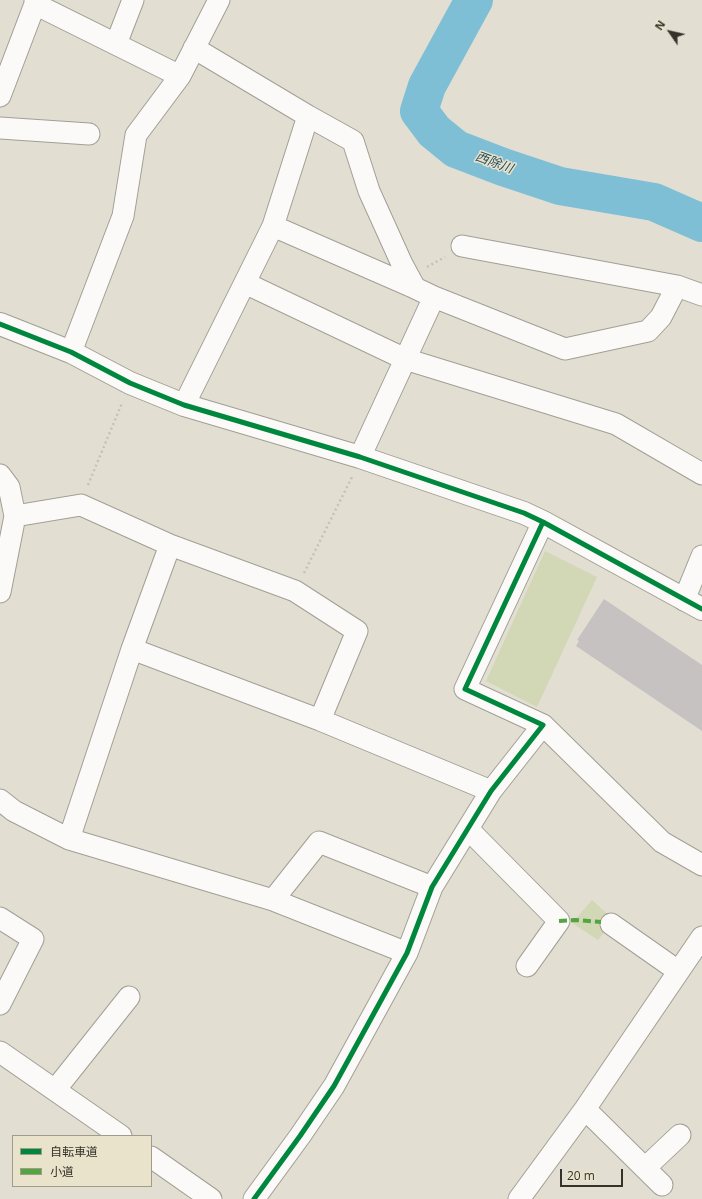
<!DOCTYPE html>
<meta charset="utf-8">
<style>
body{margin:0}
#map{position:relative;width:702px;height:1199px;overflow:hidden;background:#e2dfd2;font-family:"Open Sans","Noto Sans JP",sans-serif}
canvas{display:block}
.legend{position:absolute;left:12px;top:1135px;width:140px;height:52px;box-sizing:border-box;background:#e9e3cb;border:1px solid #a19c8a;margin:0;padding:5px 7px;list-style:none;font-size:12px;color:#353229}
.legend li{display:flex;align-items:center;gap:8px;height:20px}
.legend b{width:20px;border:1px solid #a19c8a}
.north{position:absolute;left:650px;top:12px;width:40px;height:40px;-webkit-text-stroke:3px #e9e3cb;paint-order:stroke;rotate:304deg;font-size:11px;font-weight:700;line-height:16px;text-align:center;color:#353229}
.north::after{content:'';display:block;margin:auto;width:14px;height:18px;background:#353229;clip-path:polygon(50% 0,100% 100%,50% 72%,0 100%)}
.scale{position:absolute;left:560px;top:1169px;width:63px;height:18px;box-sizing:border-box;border:2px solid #353229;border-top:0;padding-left:5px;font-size:12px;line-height:14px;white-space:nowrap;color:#353229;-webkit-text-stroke:3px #e9e3cb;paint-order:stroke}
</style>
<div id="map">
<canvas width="702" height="1199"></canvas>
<ul class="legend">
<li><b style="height:5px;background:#00873e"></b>自転車道</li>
<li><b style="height:5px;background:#53a542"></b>小道</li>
</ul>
<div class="north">N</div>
<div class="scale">20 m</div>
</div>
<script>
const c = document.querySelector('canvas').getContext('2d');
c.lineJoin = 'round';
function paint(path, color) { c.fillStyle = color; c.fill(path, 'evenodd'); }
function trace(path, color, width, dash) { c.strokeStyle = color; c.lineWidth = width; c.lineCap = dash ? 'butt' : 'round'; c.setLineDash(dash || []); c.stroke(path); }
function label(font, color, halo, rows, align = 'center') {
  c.font = font + ' "Open Sans","Noto Sans JP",sans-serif'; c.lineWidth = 3; c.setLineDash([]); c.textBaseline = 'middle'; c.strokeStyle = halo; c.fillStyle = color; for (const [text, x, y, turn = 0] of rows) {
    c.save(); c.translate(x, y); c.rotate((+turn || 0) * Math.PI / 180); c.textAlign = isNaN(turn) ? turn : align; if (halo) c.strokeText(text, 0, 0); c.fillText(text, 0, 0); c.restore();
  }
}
paint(new Path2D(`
 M545,551l52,26 -60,130 -51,-26z
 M592,900l21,19 -2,5 -13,16 -26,-17z`), '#d2d7b6');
trace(new Path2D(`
 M474,0l-47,86 -8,25 15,20 22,18 47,18 57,19 94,16 48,21`), '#7fbfd6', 38);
paint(new Path2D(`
 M604,599l98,66v66l-126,-85 3,-5 -2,-1z`), '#c5c2c1');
const street = new Path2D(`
 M35,4l145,72 39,-76
 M116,44l17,-44
 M194,48l114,68 45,25 16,50 33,73 13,24
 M0,96l35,-92v-4
 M0,128l89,6
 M273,226l142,62 19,9 131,52 83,-18 13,-14 16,-31
 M462,246l215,40 25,9
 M245,283l160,76 211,65 86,50
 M71,352l52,-136 13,-81 44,-59
 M184,405l89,-179 35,-110
 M360,457l74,-160
 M0,475l9,12 6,29
 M0,592l15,-76 66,-11 89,40 125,46 62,40 -37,89
 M684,600l18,-44
 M132,649l188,71 171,71
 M543,725l119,117 40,23
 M0,800l14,11 55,28 204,61 134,53
 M468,829l91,92 -32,45
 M69,839l63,-190 38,-104
 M273,900l46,-58 113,45
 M0,918l33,21 -33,65
 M611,924l67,47
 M0,1052l121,84
 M55,1090l74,-93
 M585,1109l77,76
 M151,1157l60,42
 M645,1168l35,-33
 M254,1199l46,-63 34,-50 73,-133 25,-66 59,-96 52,-66 -78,-36 78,-167
 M519,1199l66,-90 117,-172`);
const secondary = new Path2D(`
 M0,324l71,28 59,31 54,22 176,52 164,56 19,9 159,87`);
trace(street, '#a19f95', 23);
trace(secondary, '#a19f95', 24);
trace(new Path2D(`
 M427,267l18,-10
 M88,485l34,-82
 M304,573l48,-96`), '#c2c2bd', 2.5, [2, 3]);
trace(street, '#fbfaf8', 21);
trace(secondary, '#fbfaf8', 22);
trace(new Path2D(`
 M559,921l16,-1 26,2`), '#53a542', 4, [8, 4]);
trace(new Path2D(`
 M0,324l71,28 59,31 54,22 176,52 164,56 19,9 159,87
 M254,1199l46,-63 34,-50 73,-133 25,-66 59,-96 52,-66 -78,-36 78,-167`), '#00873e', 5);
label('italic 13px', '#254d5e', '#e9e3cb', [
 ["西除川",494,163,20]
]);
</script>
